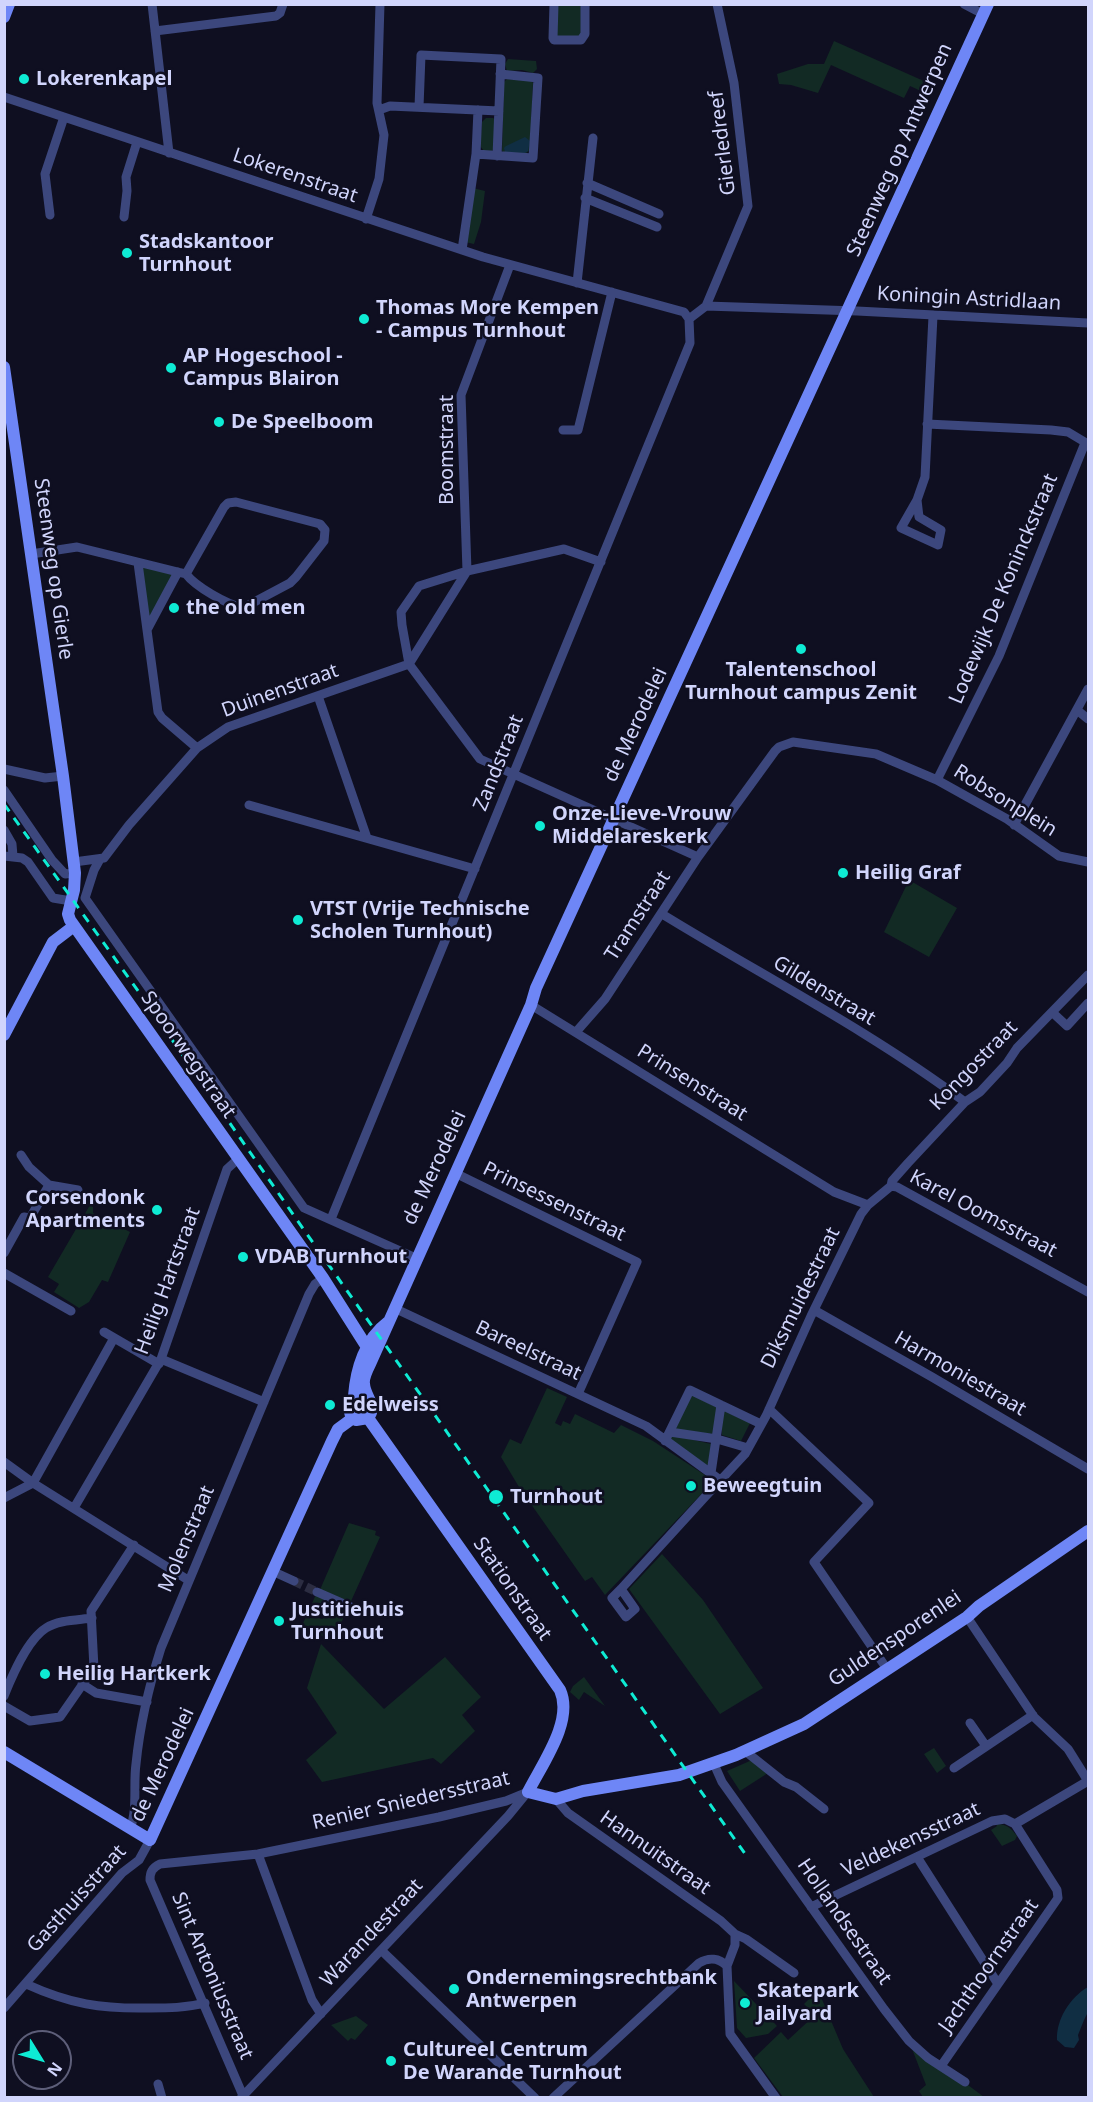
<!DOCTYPE html>
<style>
body{margin:0}
#map{position:relative;width:1093px;height:2102px;overflow:hidden;background:#0f0f21;font-family:"Noto Sans",sans-serif}
canvas{display:block}
.frame{position:absolute;inset:0;border:6px solid #d1d5fc;pointer-events:none}
.north{position:absolute;left:12px;top:2030px;width:60px;height:60px;box-sizing:border-box;background:#0f0f21;border:2px solid #5d5e79;border-radius:50%;rotate:127deg;font-size:16px;font-weight:700;line-height:24px;text-align:center;color:#d1d5fc}
.north::after{content:'';display:block;margin:auto;width:21px;height:27px;background:#0eebd4;clip-path:polygon(50% 0,100% 100%,50% 72%,0 100%)}
</style>
<div id="map">
<canvas width="1093" height="2102"></canvas>
<div class="frame"></div>
<div class="north">N</div>
</div>
<script>
const c = document.querySelector('canvas').getContext('2d');
c.lineJoin = 'round';
function paint(path, color) { c.fillStyle = color; c.fill(path, 'evenodd'); }
function trace(path, color, width, dash) { c.strokeStyle = color; c.lineWidth = width; c.lineCap = dash ? 'butt' : 'round'; c.setLineDash(dash || []); c.stroke(path); }
function label(font, color, halo, rows, align = 'center') {
  c.font = font + ' "Noto Sans",sans-serif'; c.lineWidth = 5; c.setLineDash([]); c.textBaseline = 'middle'; c.strokeStyle = halo; c.fillStyle = color; for (const [text, x, y, turn = 0] of rows) {
    c.save(); c.translate(x, y); c.rotate((+turn || 0) * Math.PI / 180); c.textAlign = isNaN(turn) ? turn : align; if (halo) c.strokeText(text, 0, 0); c.fillText(text, 0, 0); c.restore();
  }
}
paint(new Path2D(`
 M554,5h31l-2,32 -29,3z
 M834,41l92,41 -3,10 -13,-6 -6,12 -73,-33 -13,28 -27,-8 -12,-1 -2,-10 31,-10h16z
 M508,59l28,2 1,8 -4,4 -11,-3 -15,1 -2,-7z
 M507,79l25,2 1,2 -3,67 -5,4 -21,-1 -2,-2 2,-69z
 M486,118h7l3,2 1,24 -5,7h-8l-4,-5 2,-24z
 M473,188l12,3 -4,31 -7,22 -9,-2z
 M139,564l35,10 -26,47z
 M909,880l48,28 -28,49 -45,-25z
 M90,1205l3,2v6l37,19 -22,50 -6,-2 -13,22 -10,6 -25,-16 5,-8 -11,-7z
 M547,1388l20,9 -12,26 6,3 2,-5 7,3 5,-10 39,19 7,-8 32,16 55,36 2,8 -105,110 -13,-18 -7,4 -66,-94 -18,-30 9,-18 11,5z
 M692,1395l26,13 -5,26 -39,-4z
 M722,1410l28,13 -9,18 -19,-6z
 M672,1435l39,9 -2,23 -39,-28z
 M349,1523l27,8 -1,4 5,2 -47,104 -32,-14 6,-12 15,4 5,-3 5,-9 -9,-3 -1,6 -3,1 -9,-3 7,-16h2z
 M662,1554l41,46 60,88 -43,26 -91,-125z
 M321,1644l63,65 61,-52 36,40 -19,18 13,16 -34,33 -8,-6 -111,24 -16,-22 31,-27 -30,-45z
 M584,1677l21,29 -21,-14 -5,8 -9,-8 3,-6z
 M934,1748l12,18 -9,7 -13,-19z
 M752,1760l16,13 -28,18 -13,-20z
 M996,1824c11,0 15,4 21,12l-2,4 -13,6 -11,-16 6,-4z
 M734,1981l43,45 -9,8 -22,4 -9,-10z
 M818,1990l25,59 31,48h-91l-29,-39 27,-26 7,8 27,-25 -11,-11z
 M356,2016l12,9 -13,15 -4,-2 -3,3 -17,-16z
 M909,2041l75,56h-61l-4,-6 7,-6z`), '#122a24');
paint(new Path2D(`
 M525,137l5,4 -2,10 -3,2 -20,-1 -1,-4 2,-2z
 M1088,1987v25l-4,8 -6,15 1,5 -5,8 -9,-1 -8,-7c-1,-20 13,-43 31,-53z`), '#102e43');
trace(new Path2D(`
 M294,1581l23,11`), '#2c2d42', 9, [9, 4.5]);
trace(new Path2D(`
 M152,4l17,149
 M554,4l-1,34 1,2h27l4,-6v-30
 M964,4l19,10
 M155,31l121,-15 4,-3 3,-9
 M4,97l479,160 201,55 5,7 17,-13 151,5 231,12
 M419,107l2,-52 80,4 -4,97
 M379,110l11,-4 109,5
 M476,154l57,4 5,-80 -38,-4
 M587,183l72,31
 M585,198l72,29
 M50,215l-5,-41 19,-57
 M124,217l3,-26 -1,-14 11,-35
 M366,219l13,-40 5,-44 -7,-32 3,-99
 M462,250l14,-96 2,-44
 M577,283l16,-145
 M706,306l42,-100 -14,-123 -17,-79
 M927,424l124,6 17,2 20,12
 M563,430h15l34,-138
 M917,500l2,17 22,13 -3,15 -37,-17 16,-28 8,-23 8,-161
 M31,554l46,-7 109,27c10,13 40,30 57,34l47,-25 6,-6 28,-36 1,-11 -5,-6 -84,-22 -8,1 -4,4 -38,67
 M601,562l-37,-13 -97,22 -48,15 -18,26 1,13 7,39 71,95 218,98
 M138,563l9,67
 M467,571l-6,-176 49,-130
 M178,572l-31,58 11,82 4,6 35,30
 M409,664l58,-93
 M318,696l49,142
 M1077,710l11,9
 M4,769l41,9 18,-2
 M937,780l62,-124 86,-213
 M4,790l48,70 13,14 10,-1
 M249,805l226,64
 M1014,825l74,-136
 M4,830l8,14 1,12
 M4,856l18,2 6,4 25,36 18,3
 M100,859l-6,11 -9,28 219,310 112,50
 M74,862l30,-4 25,-33 68,-77 31,-21 181,-63
 M662,914c101,62 208,117 303,188
 M531,1005l303,187 34,13
 M1053,1013l14,13 21,-23
 M576,1032l29,-33 93,-142 77,-106 4,-4 14,-5 83,12 61,26 70,39 52,37 29,6
 M455,1173l182,89 -59,132
 M49,1185l29,5
 M891,1186l1,-5 16,-18 57,-61 15,-10 27,-29 10,-15 71,-73
 M891,1186l6,1 191,105
 M331,1219l359,-876 -1,-24
 M4,1253l20,-36 6,1 19,-33 -20,-18 -8,-12
 M4,1273l67,38
 M394,1308l252,118 74,54
 M814,1310l118,67 156,92
 M104,1332l55,32
 M161,1359l103,43
 M769,1409l100,94 -55,59 73,107
 M670,1432l47,7 31,9
 M665,1441l25,-51 71,34
 M4,1462l29,21 155,97
 M711,1473l10,-68
 M4,1498l29,-15 81,-145
 M74,1508l87,-149 66,-190 11,-10
 M272,1571l22,10
 M621,1589l14,20 -9,8 -14,-19 9,-9 83,-91 41,-44 21,-38 45,-100 50,-102 7,-9 23,-19
 M317,1592l41,18
 M967,1617l67,100 34,32 20,32
 M82,1684l14,9 51,9
 M4,1696c8,-20 23,-56 42,-68 12,-8 32,-8 46,-10
 M4,1706l26,15 30,-4 34,-49 -3,-57 43,-66
 M970,1723l16,23
 M745,1751l39,31 12,5 28,22
 M714,1764l8,18 162,227 25,32 19,17 37,24
 M954,1768l79,-53
 M556,1799l12,14 153,108 14,13v11l-8,21 3,68 46,64
 M130,1829c8,-20 3,-44 6,-65 4,-40 13,-78 25,-116l148,-354 6,-10 8,-6
 M258,1854l54,146 9,14
 M917,1857l81,127
 M811,1907l181,-86 13,-2 10,5 73,-43
 M735,1934l11,5 48,34
 M381,1950l154,148
 M26,1984c44,20 75,25 123,24 19,0 37,0 56,-5
 M4,2008l118,-135 17,-13 11,-20
 M941,2066l117,-168 -1,-8 -42,-66
 M158,2084l4,14
 M241,2098l267,-282 18,-22
 M244,2098l-94,-218c0,-8 2,-12 10,-16l98,-10 181,-37 67,-16 22,-9
 M553,2098l146,-135c10,-6 20,-5 28,3`), '#3c477d', 9);
trace(new Path2D(`
 M4,17l5,-13
 M4,367l59,409 12,97 -1,17 -6,24 2,6 253,358 47,74
 M4,1035l49,-93 21,-16
 M388,1322c-23,17 -32,47 -34,74 -1,10 -10,15 2,24l12,-2c10,-13 -3,-20 -4,-34 -1,-6 3,-14 6,-20l161,-359 5,-17 452,-984
 M368,1418l192,272c14,31 -18,74 -32,102l28,7 27,-8 96,-16 57,-20 68,-31 163,-107 12,-11 109,-75
 M4,1752l146,88 182,-399 6,-12 15,-11`), '#6e86f6', 12);
trace(new Path2D(`
 M4,804l137,191 156,225 451,638`), '#0eebd4', 3, [9, 8]);
for (const [x, y, r, color] of [
 [24,79,6,"#0eebd4"],
 [127,253,6,"#0eebd4"],
 [364,319,6,"#0eebd4"],
 [171,368,6,"#0eebd4"],
 [219,422,6,"#0eebd4"],
 [174,608,6,"#0eebd4"],
 [801,649,6,"#0eebd4"],
 [540,826,6,"#0eebd4"],
 [843,873,6,"#0eebd4"],
 [298,920,6,"#0eebd4"],
 [157,1210,6,"#0eebd4"],
 [243,1257,6,"#0eebd4"],
 [330,1405,6,"#0eebd4"],
 [691,1486,6,"#0eebd4"],
 [496,1497,8,"#0eebd4"],
 [279,1621,6,"#0eebd4"],
 [45,1674,6,"#0eebd4"],
 [454,1989,6,"#0eebd4"],
 [745,2003,6,"#0eebd4"],
 [391,2061,6,"#0eebd4"]
]) { const dot = new Path2D(); dot.arc(x, y, r, 0, 2 * Math.PI); c.fillStyle = color; c.fill(dot); trace(dot, '#0f0f21', 2); }
label('bold 20px', '#d1d5fc', '#0f0f21', [
 ["Lokerenkapel",36,79],
 ["Stadskantoor",139,242],
 ["Turnhout",139,265],
 ["Thomas More Kempen",376,308],
 ["- Campus Turnhout",376,331],
 ["AP Hogeschool -",183,356],
 ["Campus Blairon",183,379],
 ["De Speelboom",231,422],
 ["the old men",186,608],
 ["Talentenschool",801,670,"center"],
 ["Turnhout campus Zenit",801,693,"center"],
 ["Onze-Lieve-Vrouw",552,814],
 ["Middelareskerk",552,837],
 ["Heilig Graf",855,873],
 ["VTST (Vrije Technische",310,909],
 ["Scholen Turnhout)",310,932],
 ["Corsendonk",145,1198,"right"],
 ["Apartments",145,1221,"right"],
 ["VDAB Turnhout",255,1257],
 ["Edelweiss",342,1405],
 ["Beweegtuin",703,1486],
 ["Turnhout",510,1497],
 ["Justitiehuis",291,1610],
 ["Turnhout",291,1633],
 ["Heilig Hartkerk",57,1674],
 ["Ondernemingsrechtbank",466,1978],
 ["Antwerpen",466,2001],
 ["Skatepark",757,1991],
 ["Jailyard",757,2014],
 ["Cultureel Centrum",403,2050],
 ["De Warande Turnhout",403,2073]
], 'left');
label('20px', '#d1d5fc', '#0f0f21', [
 ["Gierledreef",723,143,-97],
 ["Steenweg op Antwerpen",900,150,-66],
 ["Lokerenstraat",295,176,19],
 ["Koningin Astridlaan",969,299,3],
 ["Boomstraat",447,450,-90],
 ["Steenweg op Gierle",53,569,82],
 ["Lodewijk De Koninckstraat",1004,589,-67],
 ["Duinenstraat",280,691,-20],
 ["de Merodelei",636,725,-65],
 ["Zandstraat",499,763,-68],
 ["Robsonplein",1005,801,32],
 ["Tramstraat",638,916,-57],
 ["Gildenstraat",824,991,31],
 ["Spoorwegstraat",188,1055,55],
 ["Kongostraat",974,1066,-46],
 ["Prinsenstraat",692,1083,32],
 ["de Merodelei",435,1168,-65],
 ["Prinsessenstraat",554,1202,26],
 ["Karel Oomsstraat",983,1214,28],
 ["Heilig Hartstraat",168,1281,-70],
 ["Diksmuidestraat",801,1298,-64],
 ["Bareelstraat",528,1351,25],
 ["Harmoniestraat",960,1374,30],
 ["Molenstraat",187,1539,-67],
 ["Stationstraat",512,1589,55],
 ["Guldensporenlei",895,1639,-34],
 ["de Merodelei",163,1765,-65],
 ["Renier Sniedersstraat",411,1801,-13],
 ["Veldekensstraat",911,1840,-25],
 ["Hannuitstraat",655,1853,35],
 ["Gasthuisstraat",77,1899,-48],
 ["Hollandsestraat",844,1922,55],
 ["Warandestraat",372,1933,-47],
 ["Jachthoornstraat",989,1966,-55],
 ["Sint Antoniusstraat",212,1976,67]
]);
</script>
